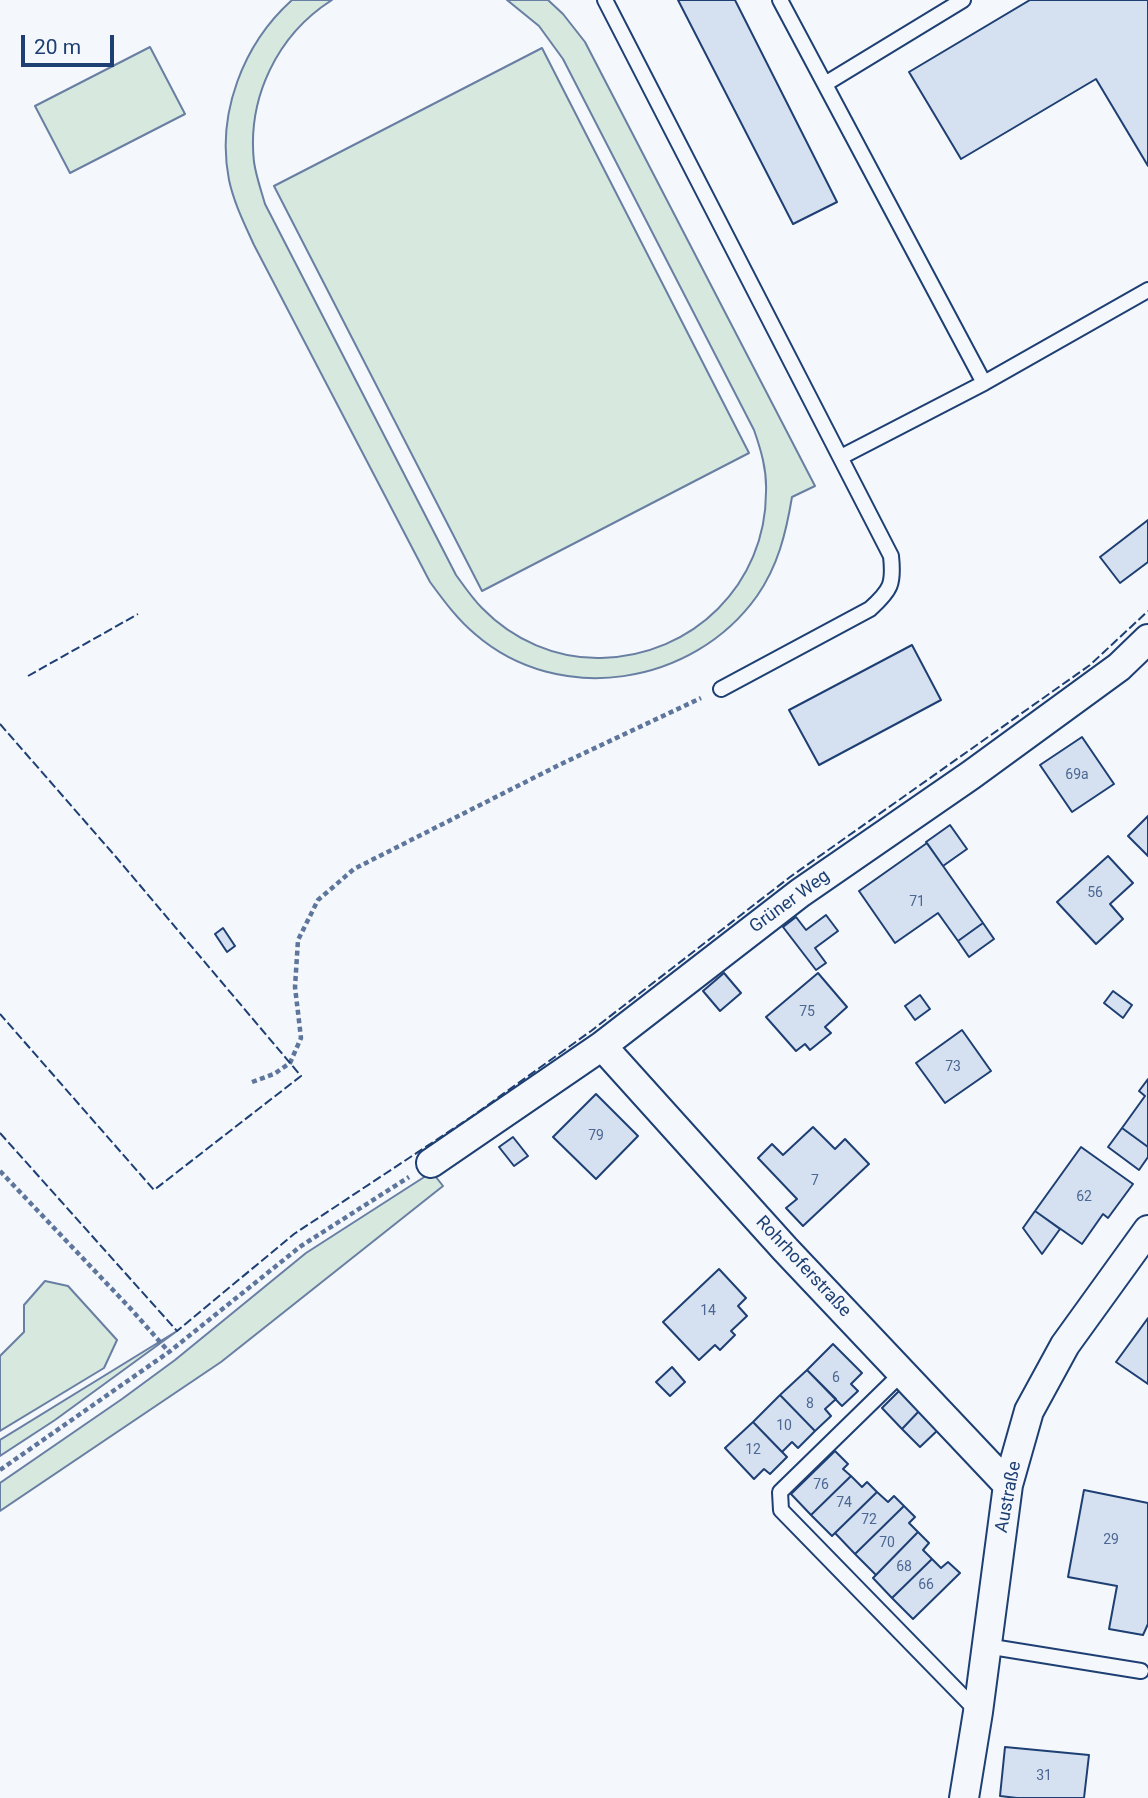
<!DOCTYPE html>
<meta charset="utf-8">
<style>
body{margin:0}
#map{position:relative;width:1148px;height:1798px;overflow:hidden;background:#f4f7fb;font-family:Roboto,sans-serif}
canvas{display:block}
.scale{position:absolute;left:21px;top:35px;width:93px;height:32px;box-sizing:border-box;border:4px solid #1d3f73;border-top:0;padding-left:9px;font-size:21px;line-height:24px;white-space:nowrap;color:#1d3f73;-webkit-text-stroke:5px #f4f7fb;paint-order:stroke}
</style>
<div id="map">
<canvas width="1148" height="1798"></canvas>
<div class="scale">20 m</div>
</div>
<script>
const c = document.querySelector('canvas').getContext('2d');
c.lineJoin = 'round';
function paint(path, color) { c.fillStyle = color; c.fill(path, 'evenodd'); }
function trace(path, color, width, dash) { c.strokeStyle = color; c.lineWidth = width; c.lineCap = dash ? 'butt' : 'round'; c.setLineDash(dash || []); c.stroke(path); }
function label(font, color, halo, rows, align = 'center') {
  c.font = font + ' Roboto,sans-serif'; c.lineWidth = 5; c.setLineDash([]); c.textBaseline = 'middle'; c.strokeStyle = halo; c.fillStyle = color; for (const [text, x, y, turn = 0] of rows) {
    c.save(); c.translate(x, y); c.rotate((+turn || 0) * Math.PI / 180); c.textAlign = isNaN(turn) ? turn : align; if (halo) c.strokeText(text, 0, 0); c.fillText(text, 0, 0); c.restore();
  }
}
const green = new Path2D(`
 M292,0h40c-55,35 -85,98 -78,162 2,14 7,28 11,42l191,371c8,11 16,23 26,33 31,32 74,51 119,50 92,-2 165,-74 165,-166 1,-22 -5,-42 -12,-62l-191,-371 -24,-33 -32,-26h41l15,14 22,28 230,444 -23,11c-6,36 -14,69 -35,99 -64,90 -198,111 -282,38 -18,-15 -31,-33 -45,-52l-176,-337c-10,-22 -20,-42 -25,-65 -13,-66 14,-136 63,-180z
 M150,47l35,67 -115,59 -35,-67z
 M542,48l207,405 -267,138 -208,-405z
 M432,1172l11,14 -222,176 -221,149v-28l122,-84 53,-39 131,-107z
 M45,1281l23,5 49,54 -13,28 -104,63v-75l24,-24v-27z
 M177,1331l-122,89 -55,36v-16z`);
paint(green, '#d7e8df');
trace(green, '#687fa3', 2);
const building = new Path2D(`
 M678,0h57l102,202 -44,22z
 M1030,0h118v166l-52,-87 -135,80 -52,-87z
 M1148,520v42l-28,21 -20,-26z
 M912,645l29,55 -122,65 -30,-55z
 M1082,737l32,47 -42,28 -32,-47z
 M1148,816v40l-20,-20z
 M950,825l17,24 -24,17 -17,-24z
 M927,843l56,80 -25,18 -20,-28 -43,30 -36,-52z
 M1108,856l25,27 -23,21 13,15 -27,25 -39,-42z
 M826,915l12,16 -23,17 11,15 -10,7 -33,-43 13,-10 10,13z
 M983,923l11,16 -25,18 -11,-16z
 M223,928l12,18 -8,6 -12,-18z
 M724,973l17,20 -21,18 -17,-20z
 M818,973l29,34 -22,20 6,6 -21,17 -5,-6 -9,7 -30,-34z
 M1113,991l19,14 -9,13 -19,-15z
 M920,995l10,14 -15,11 -10,-14z
 M962,1030l29,41 -46,32 -29,-40z
 M1148,1079v68l-26,-19 23,-32 -6,-5z
 M596,1094l42,42 -42,43 -43,-42z
 M813,1127l22,22 10,-10 24,25 -66,62 -17,-18 11,-9 -39,-41 14,-14 11,11z
 M1122,1128l26,19v10l-9,13 -31,-23z
 M513,1137l15,19 -14,10 -15,-19z
 M1081,1147l52,37 -25,34 -5,-4 -21,30 -47,-33z
 M1035,1211l25,18 -18,25 -19,-26z
 M719,1269l27,29 -8,8 9,10 -16,15 4,4 -15,15 -5,-5 -16,15 -36,-38z
 M1148,1318v66l-32,-22z
 M833,1344l29,29 -11,11 7,7 -16,15 -35,-36z
 M672,1367l13,15 -15,14 -14,-14z
 M807,1370l29,29 -11,10 6,7 -16,15 -35,-36z
 M901,1389l20,20 -19,20 -20,-21z
 M780,1395l35,36 -17,17 -6,-6 -10,10 -29,-30z
 M921,1409l19,19 -20,19 -18,-18z
 M753,1422l34,35 -17,17 -6,-5 -10,10 -29,-31z
 M835,1451l13,13 -5,5 8,7 -40,39 -20,-21z
 M851,1476l11,11 5,-5 10,10 -45,44 -21,-21z
 M1084,1490l64,13v121l-5,11 -34,-6 8,-43 -49,-9z
 M877,1492l11,10 6,-6 10,10 -49,48 -20,-21z
 M904,1506l11,11 -6,6 9,9 -42,43 -21,-21z
 M918,1532l11,11 -6,7 9,9 -40,39 -19,-20z
 M932,1559l9,9 7,-6 12,11 -47,46 -21,-21z
 M1005,1747l84,8 -5,43h-67l-17,-2z`);
paint(building, '#d5e0f0');
trace(building, '#1d3f73', 2);
const service = new Path2D(`
 M605,0l286,556c3,28 0,34 -21,53l-149,80
 M780,0l204,383
 M825,84l138,-84
 M841,457l143,-74 164,-93
 M902,1373l-122,119 1,18 196,201
 M986,1646l155,25`);
const minor = new Path2D(`
 M602,1046l183,203 223,236
 M431,1163l171,-117 198,-153 171,-118 148,-108 29,-28
 M964,1798l14,-86 30,-227 21,-74 36,-66 83,-115`);
trace(service, '#1d3f73', 18);
trace(minor, '#1d3f73', 32);
trace(new Path2D(`
 M252,1082l22,-8 16,-11 11,-25 -6,-51 3,-47 20,-40 36,-31 205,-104 142,-67
 M0,1171l130,137 39,44
 M0,1470l169,-118 132,-106 108,-69`), '#5e769c', 4.5, [5, 3.5]);
trace(service, '#f4f7fb', 14);
trace(minor, '#f4f7fb', 28);
trace(new Path2D(`
 M28,676l110,-62
 M0,724l116,133 185,219 -147,114 -154,-176
 M0,1133l177,198 117,-97 177,-117 120,-86 199,-154 300,-212 58,-54`), '#1d3f73', 2, [9, 3.5]);
label('14px', '#4b6792', null, [
 ["69a",1077,775],
 ["56",1095,893],
 ["71",917,902],
 ["75",807,1012],
 ["73",953,1067],
 ["79",596,1136],
 ["7",815,1181],
 ["62",1084,1197],
 ["14",708,1311],
 ["6",836,1378],
 ["8",810,1404],
 ["10",784,1426],
 ["12",753,1450],
 ["76",821,1485],
 ["74",844,1503],
 ["72",869,1520],
 ["29",1111,1540],
 ["70",887,1543],
 ["68",904,1567],
 ["66",926,1585],
 ["31",1044,1776]
]);
label('18px', '#1d3f73', '#f4f7fb', [
 ["Grüner Weg",790,902,-36],
 ["Rohrhoferstraße",803,1267,47],
 ["Austraße",1009,1497,-79]
]);
</script>
